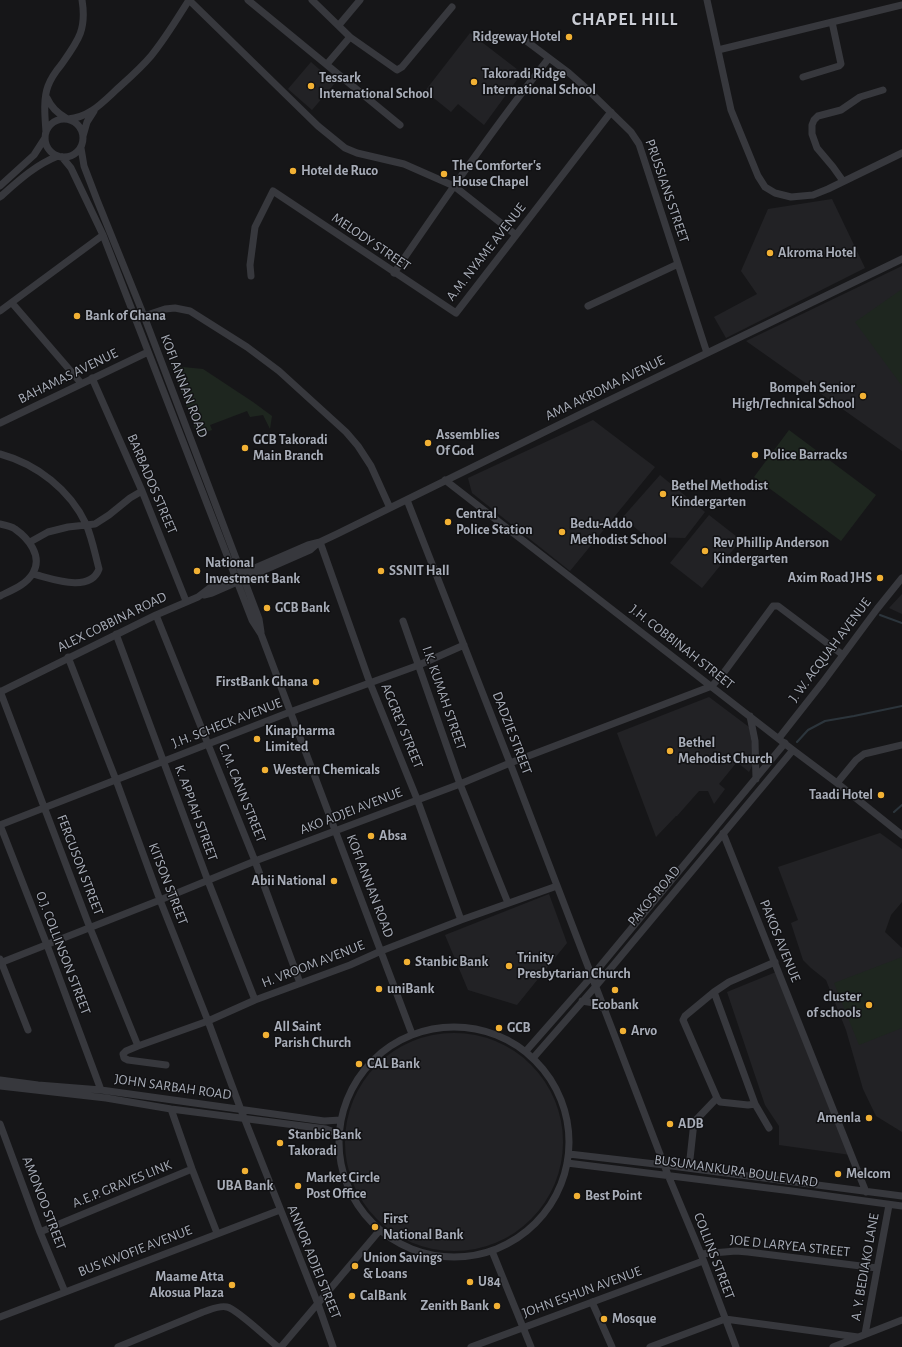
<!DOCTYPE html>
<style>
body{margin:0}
canvas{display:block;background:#161618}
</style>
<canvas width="902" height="1347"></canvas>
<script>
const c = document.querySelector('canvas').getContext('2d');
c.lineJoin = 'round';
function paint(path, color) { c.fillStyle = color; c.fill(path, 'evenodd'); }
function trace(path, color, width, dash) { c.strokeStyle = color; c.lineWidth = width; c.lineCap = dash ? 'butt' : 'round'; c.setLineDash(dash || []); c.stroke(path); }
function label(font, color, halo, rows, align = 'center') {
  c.font = font + ' "Alegreya Sans",sans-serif'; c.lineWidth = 3; c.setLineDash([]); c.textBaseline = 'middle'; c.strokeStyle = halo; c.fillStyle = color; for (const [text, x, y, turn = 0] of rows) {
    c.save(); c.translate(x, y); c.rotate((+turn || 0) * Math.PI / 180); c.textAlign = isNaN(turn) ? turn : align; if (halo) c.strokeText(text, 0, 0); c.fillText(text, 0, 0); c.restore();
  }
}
paint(new Path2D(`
 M470,33l52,40 -38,52 -26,-21 -7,8 -26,-21z
 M311,62l24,21 -23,27 -24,-21z
 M832,199l33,69 -139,70 -12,-21 43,-23 -16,-23 27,-62z
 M902,266v185l-156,-110z
 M593,420l62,47 -85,104 -98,-78 -4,-15z
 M660,475l45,37 -20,26 -39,-1 -23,-20z
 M709,515l32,25 -39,48 -32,-25z
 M902,594v20l-13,-6z
 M709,697l40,30 6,33 -6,12 -12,-10 -18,22 6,5 -11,15 -6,-13h-9l-22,25h-1l-20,21 -39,-104z
 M880,833l22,16v53l-11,13 -6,17 17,16v184l-26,-16 -13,-27 -17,-59 -20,-50 -15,-12 -8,-8 -12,-37 7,-3 -20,-53z
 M549,894l18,49 -50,62 -49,-15 -23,-55z
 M776,972l75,183 -72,-10v-19l-14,-21 -38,-113z
 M345 1142a109 109 0 1 1 218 0a109 109 0 1 1-218 0Z`), '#222225');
paint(new Path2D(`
 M902,289v97l-47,-64z
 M172,366l31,3 50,33 19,14 -2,13 -7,-14 -13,2 -3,-6 -37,14 2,5 -15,5z
 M789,430l87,65 -35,46 -87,-64z
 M902,957v71l-43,17 -25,-62z`), '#1e261f');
trace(new Path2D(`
 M880,615l22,8
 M797,742l11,-12 17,-9 29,-5 48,-10
 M894,812l8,-7`), '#2c353c', 2);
trace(new Path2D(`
 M248,0l152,125
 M312,0l38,37 47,33 5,-3 50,-60
 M707,0l24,110 27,66 7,11 10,6 16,4 22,-2 15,-6 74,-36
 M339,25l21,-25
 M521,37l48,36 17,15 45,44 8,12 68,209
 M718,50l184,-45
 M327,64l23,-27
 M803,77l36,-11 2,-2 -9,-42
 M47,98c4,9 10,15 19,20
 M45 138a19 19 0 1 1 38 0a19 19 0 1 1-38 0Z
 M68,119c21,-2 33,-15 47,-28 12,-11 25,-22 36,-35 14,-17 26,-37 38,-56l129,126 27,22 12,5 47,11 50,22 62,49
 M46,132c-1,-15 -3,-33 2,-46 3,-8 8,-15 13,-21 17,-24 26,-35 21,-65
 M83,136l4,-14 7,-11
 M81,148l3,18 13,34 47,116 115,303 2,13
 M62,157l9,11 32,67 132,341 17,44 9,14 151,400
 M843,181l-10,-14 -16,-19 -5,-14v-9l2,-5 4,-4 23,-6 19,-13 23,-7
 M0,186l34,-31 11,-17
 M0,197c18,-16 35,-32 58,-41
 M394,273c50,-73 100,-146 155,-215
 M251,276l-1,-11 5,-38 18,-36 183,122 155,-201
 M12,303l69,80
 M588,306l90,-42
 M0,311l103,-76
 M144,316l21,-7 10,-1 15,3 57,36 32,24 67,61 12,14 13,20 19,42
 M92,378l50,113 44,110
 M0,423l148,-71
 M0,454c37,10 70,36 86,70 6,14 9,30 13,45 -9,25 -49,9 -66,5
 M445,480l348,270 44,33 65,52
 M407,500l103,263 158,412 33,79 35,93
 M0,524c5,1 11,2 15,5 13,9 28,27 18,44 -7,12 -21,17 -33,23
 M30,542l18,-10 20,-5 27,-3 14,-9 21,-17 12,-7
 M320,542l50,141 47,116 44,121
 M204,595l8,-2 98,-43 8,-7
 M156,615l99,246 45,122
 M403,621l57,163 48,119
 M116,634l92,247 47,119
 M68,657l48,123 44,120 48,121 33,89 77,194 15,43
 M0,691l90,237 48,118
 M0,692l156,-77 42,-18 13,-10 97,-42 12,-3 17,-8 248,-122 317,-153
 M750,716l5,25 1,38
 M779,738l44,-56 54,-73 25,-31
 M837,783l19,-23 8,-6 38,-9
 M0,825l290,-113 129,-47 45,-20
 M0,825l47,120 54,145
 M723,833l143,359
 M0,959l28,71
 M0,963l160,-63 95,-39 205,-77 50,-21 202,-77 13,-15 48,-65h5l65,49
 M714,992l41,112 -7,1 -28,-3 -3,-4 -34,-78 2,-4 29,-24 15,-10 46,-20
 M582,1001l12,2 9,5
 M339 1142a115 115 0 1 1 230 0a115 115 0 1 1-230 0Z
 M526,1051l66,-75 193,-233
 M534,1057l62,-71 197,-236
 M166,1065l-38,-5 -4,-2 -1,-4 3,-3 12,-5 70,-25 47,-21 95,-35 31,-14 80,-31 96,-34
 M0,1080l38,5 63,5 223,31 17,-1
 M0,1086l106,12 65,11 155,20 8,3 5,3
 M755,1104l14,24
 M171,1109l21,60 25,64
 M0,1124l40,108 25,60
 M569,1154l95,11 238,31
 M567,1163l225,28 110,15
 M689,1168l5,-46 23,-24
 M40,1232l152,-63
 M492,1251l39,96
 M701,1254l35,-3 12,1 129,16
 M592,1302l20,45
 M0,1317l280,-107
 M865,1334l24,-129
 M118,1347l85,-35c7,-2 16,-7 24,-5 10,2 41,32 51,40
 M281,1347l99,-117
 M471,1347l232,-86
 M650,1347l75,-28 133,18
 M833,1347l69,-27`), '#37383d', 7);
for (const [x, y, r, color] of [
 [569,37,4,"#f2b134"],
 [474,82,4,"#f2b134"],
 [311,86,4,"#f2b134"],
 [293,171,4,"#f2b134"],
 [444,174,4,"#f2b134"],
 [770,253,4,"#f2b134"],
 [77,316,4,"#f2b134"],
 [863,396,4,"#f2b134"],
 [428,443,4,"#f2b134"],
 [245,448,4,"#f2b134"],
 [755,455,4,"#f2b134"],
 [663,494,4,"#f2b134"],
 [448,522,4,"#f2b134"],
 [562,532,4,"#f2b134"],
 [705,551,4,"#f2b134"],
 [197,571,4,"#f2b134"],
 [381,571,4,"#f2b134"],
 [880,578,4,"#f2b134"],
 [267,608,4,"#f2b134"],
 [316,682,4,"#f2b134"],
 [257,739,4,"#f2b134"],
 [670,751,4,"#f2b134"],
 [265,770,4,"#f2b134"],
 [881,795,4,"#f2b134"],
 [371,836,4,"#f2b134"],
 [334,881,4,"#f2b134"],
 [407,962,4,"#f2b134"],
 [509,966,4,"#f2b134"],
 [379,989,4,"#f2b134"],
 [615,990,4,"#f2b134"],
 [869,1005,4,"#f2b134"],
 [499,1028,4,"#f2b134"],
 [623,1031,4,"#f2b134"],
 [266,1035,4,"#f2b134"],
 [359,1064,4,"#f2b134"],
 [869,1118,4,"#f2b134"],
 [670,1124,4,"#f2b134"],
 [280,1143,4,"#f2b134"],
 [245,1171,4,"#f2b134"],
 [838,1174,4,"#f2b134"],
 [298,1186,4,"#f2b134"],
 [577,1196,4,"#f2b134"],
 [375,1227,4,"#f2b134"],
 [355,1266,4,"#f2b134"],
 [470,1282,4,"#f2b134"],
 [232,1285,4,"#f2b134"],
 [352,1296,4,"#f2b134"],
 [497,1306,4,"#f2b134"],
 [604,1319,4,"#f2b134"]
]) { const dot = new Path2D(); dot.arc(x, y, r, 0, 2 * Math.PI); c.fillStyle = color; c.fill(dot); trace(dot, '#111113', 1.5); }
label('bold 14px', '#a8adb8', '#111113', [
 ["Ridgeway Hotel",561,37,"right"],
 ["Takoradi Ridge",482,74],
 ["International School",482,90],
 ["Tessark",319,78],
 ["International School",319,94],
 ["The Comforter's",452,166],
 ["House Chapel",452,182],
 ["Hotel de Ruco",301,171],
 ["Akroma Hotel",778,253],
 ["Bank of Ghana",85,316],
 ["Bompeh Senior",855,388,"right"],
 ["High/Technical School",855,404,"right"],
 ["Assemblies",436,435],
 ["Of God",436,451],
 ["GCB Takoradi",253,440],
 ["Main Branch",253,456],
 ["Police Barracks",763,455],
 ["Bethel Methodist",671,486],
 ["Kindergarten",671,502],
 ["Central",456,514],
 ["Police Station",456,530],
 ["Bedu-Addo",570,524],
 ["Methodist School",570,540],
 ["Rev Phillip Anderson",713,543],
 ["Kindergarten",713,559],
 ["National",205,563],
 ["Investment Bank",205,579],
 ["SSNIT Hall",389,571],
 ["Axim Road JHS",872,578,"right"],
 ["GCB Bank",275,608],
 ["FirstBank Ghana",308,682,"right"],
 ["Kinapharma",265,731],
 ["Limited",265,747],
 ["Bethel",678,743],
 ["Mehodist Church",678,759],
 ["Western Chemicals",273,770],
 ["Taadi Hotel",873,795,"right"],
 ["Absa",379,836],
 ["Abii National",326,881,"right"],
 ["Trinity",517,958],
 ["Presbytarian Church",517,974],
 ["Stanbic Bank",415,962],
 ["uniBank",387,989],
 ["cluster",861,997,"right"],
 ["of schools",861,1013,"right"],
 ["Ecobank",615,1005,"center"],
 ["All Saint",274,1027],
 ["Parish Church",274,1043],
 ["GCB",507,1028],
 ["Arvo",631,1031],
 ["CAL Bank",367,1064],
 ["Amenla",861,1118,"right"],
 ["ADB",678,1124],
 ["Stanbic Bank",288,1135],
 ["Takoradi",288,1151],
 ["Melcom",846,1174],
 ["Market Circle",306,1178],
 ["Post Office",306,1194],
 ["UBA Bank",245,1186,"center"],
 ["Best Point",585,1196],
 ["First",383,1219],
 ["National Bank",383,1235],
 ["Union Savings",363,1258],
 ["& Loans",363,1274],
 ["Maame Atta",224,1277,"right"],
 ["Akosua Plaza",224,1293,"right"],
 ["U84",478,1282],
 ["CalBank",360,1296],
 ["Zenith Bank",489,1306,"right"],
 ["Mosque",612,1319]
], 'left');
label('14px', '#a8adb8', '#111113', [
 ["PRUSSIANS STREET",667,191,71],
 ["MELODY STREET",371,242,34],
 ["A.M. NYAME AVENUE",486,252,-52],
 ["BAHAMAS AVENUE",68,376,-26],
 ["KOFI ANNAN ROAD",184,386,69],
 ["AMA AKROMA AVENUE",605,388,-26],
 ["BARBADOS STREET",152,484,67],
 ["ALEX COBBINA ROAD",112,622,-26],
 ["J.H. COBBINAH STREET",682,647,38],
 ["J. W. ACQUAH AVENUE",830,650,-53],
 ["I.K. KUMAH STREET",444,698,71],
 ["J.H. SCHECK AVENUE",227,723,-21],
 ["AGGREY STREET",402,726,68],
 ["DADZIE STREET",512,733,69],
 ["C.M. CANN STREET",242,793,68],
 ["AKO ADJEI AVENUE",351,811,-21],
 ["K. APPIAH STREET",196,813,70],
 ["FERGUSON STREET",80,865,69],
 ["KITSON STREET",168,884,69],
 ["KOFI ANNAN ROAD",370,886,69],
 ["PAKOS ROAD",654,896,-50],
 ["PAKOS AVENUE",780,941,68],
 ["O.J. COLLINSON STREET",63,953,69],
 ["H. VROOM AVENUE",313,964,-21],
 ["JOHN SARBAH ROAD",173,1087,8],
 ["BUSUMANKURA BOULEVARD",736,1171,8],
 ["A.E.P. GRAVES LINK",122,1184,-22],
 ["AMONOO STREET",44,1203,69],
 ["JOE D LARYEA STREET",790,1246,6],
 ["BUS KWOFIE AVENUE",135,1251,-21],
 ["COLLINS STREET",714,1256,69],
 ["ANNOR ADJEI STREET",314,1262,68],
 ["A. Y. BEDIAKO LANE",865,1267,-80],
 ["JOHN ESHUN AVENUE",582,1292,-20]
]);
c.letterSpacing = '1px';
label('bold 18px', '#c9ccd4', '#111113', [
 ["CHAPEL HILL",625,20]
]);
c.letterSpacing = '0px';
</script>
